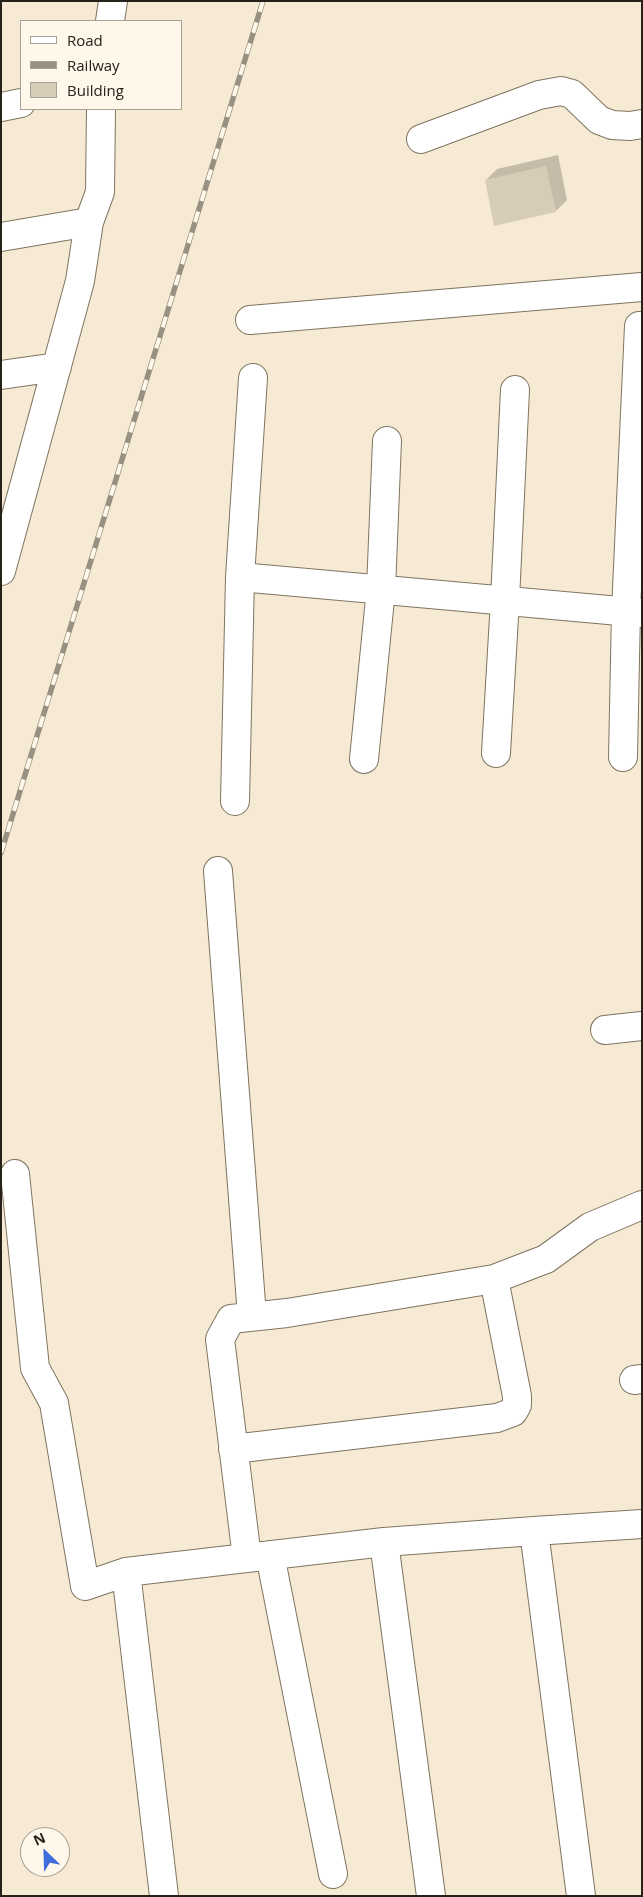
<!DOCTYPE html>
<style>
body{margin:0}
#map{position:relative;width:643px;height:1897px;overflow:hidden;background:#f6ead4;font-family:"Open Sans",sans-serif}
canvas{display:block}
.frame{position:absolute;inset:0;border:2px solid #262219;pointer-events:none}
.legend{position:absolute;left:20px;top:20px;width:162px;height:90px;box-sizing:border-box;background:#fff8ea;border:1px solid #a8a296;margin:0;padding:6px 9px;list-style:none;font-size:15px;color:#262219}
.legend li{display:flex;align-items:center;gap:10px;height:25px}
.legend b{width:25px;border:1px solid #a8a296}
.north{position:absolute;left:20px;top:1827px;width:50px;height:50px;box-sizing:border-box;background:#fff8ea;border:1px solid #a8a296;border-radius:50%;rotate:336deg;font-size:14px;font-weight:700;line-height:20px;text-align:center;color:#262219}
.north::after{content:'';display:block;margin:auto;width:18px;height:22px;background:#406dde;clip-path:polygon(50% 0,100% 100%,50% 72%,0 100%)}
</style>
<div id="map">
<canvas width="643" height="1897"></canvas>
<div class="frame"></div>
<ul class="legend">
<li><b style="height:6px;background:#fff"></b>Road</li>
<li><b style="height:6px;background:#989080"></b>Railway</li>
<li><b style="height:14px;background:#d7ccb6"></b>Building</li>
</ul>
<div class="north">N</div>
</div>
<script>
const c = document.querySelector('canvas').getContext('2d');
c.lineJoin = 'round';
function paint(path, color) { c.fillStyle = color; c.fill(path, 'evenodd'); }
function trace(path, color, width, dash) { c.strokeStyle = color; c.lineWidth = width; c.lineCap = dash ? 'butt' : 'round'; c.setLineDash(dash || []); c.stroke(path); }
paint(new Path2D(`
 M558,155l9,45 -11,11 -70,-31 11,-11z`), '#0003');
paint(new Path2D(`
 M546,166l10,46 -62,14 -9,-46z`), '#d7ccb6');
const minor = new Path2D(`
 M110,21l3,-20
 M1,107l20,-4
 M421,139l118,-44 22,-4 11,3 27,26 13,5 18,1 12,-2
 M1,237l88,-15
 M250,320l392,-33
 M1,375l56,-8
 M1,571l79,-290 9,-59 11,-30 1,-83
 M240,577l402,36
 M496,753l9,-153 10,-210
 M623,757l3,-146 13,-285
 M364,759l17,-170 6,-148
 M235,801l5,-224 13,-199
 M218,871l34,445
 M605,1030l37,-4
 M15,1174l20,194 19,35 31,183 41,-14 258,-30
 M634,1380l8,-1
 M233,1449l264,-31 16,-6 4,-7v-9l-23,-117
 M270,1555l63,319
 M247,1558l-27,-219 11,-20 56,-6 207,-34 52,-20 44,-32 52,-22
 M126,1572l38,324
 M431,1896l-47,-354 150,-11
 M581,1896l-47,-365 108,-7`);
trace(minor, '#7e7460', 30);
trace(minor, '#fff', 28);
const rail = new Path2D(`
 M1,853l262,-852`);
trace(rail, '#989080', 5.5);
trace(rail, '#fff8ea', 4, [11]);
</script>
